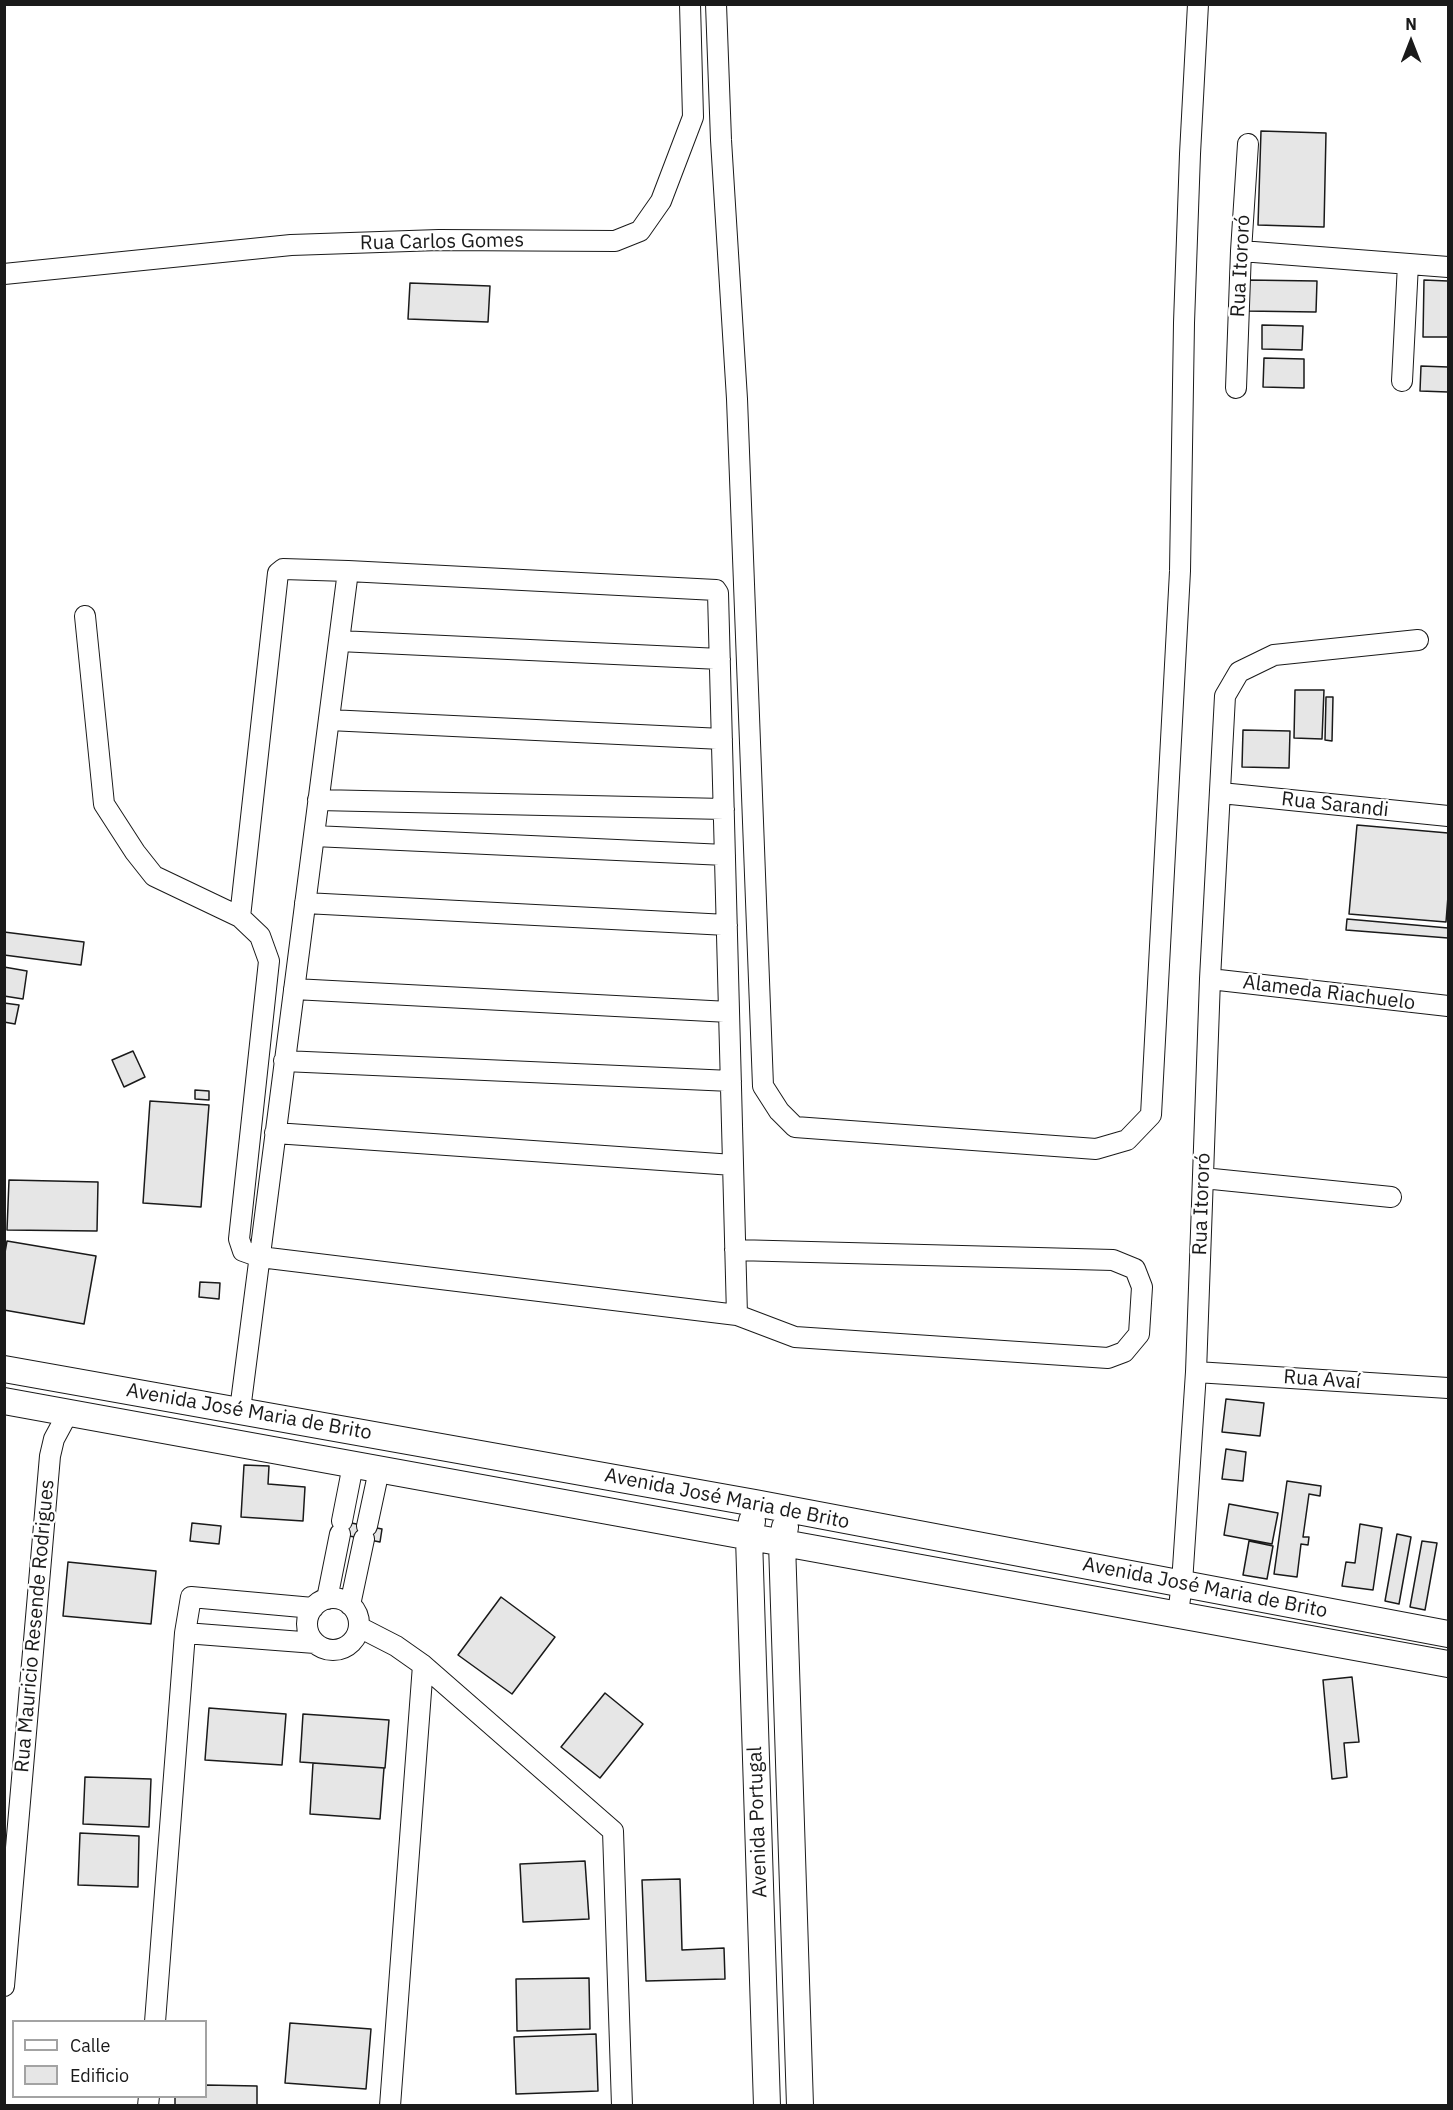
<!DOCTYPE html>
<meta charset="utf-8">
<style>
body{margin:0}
#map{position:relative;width:1453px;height:2110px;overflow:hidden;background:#fff;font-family:"IBM Plex Sans",sans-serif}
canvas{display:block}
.frame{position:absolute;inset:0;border:6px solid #1a1a1a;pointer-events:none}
.legend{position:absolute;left:12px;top:2020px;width:195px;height:78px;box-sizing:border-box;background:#fff;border:2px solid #a3a3a3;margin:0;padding:8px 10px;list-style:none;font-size:18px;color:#1a1a1a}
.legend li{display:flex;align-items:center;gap:12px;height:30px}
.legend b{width:30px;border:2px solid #a3a3a3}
.north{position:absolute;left:1381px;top:12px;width:60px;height:60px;-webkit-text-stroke:4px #fff;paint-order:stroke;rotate:0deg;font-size:16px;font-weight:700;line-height:24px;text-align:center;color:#1a1a1a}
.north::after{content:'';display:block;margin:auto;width:21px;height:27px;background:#1a1a1a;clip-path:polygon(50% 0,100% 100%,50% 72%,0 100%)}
</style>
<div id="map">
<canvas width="1453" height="2110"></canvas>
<div class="frame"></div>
<ul class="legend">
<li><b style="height:8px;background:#fff"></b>Calle</li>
<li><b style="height:16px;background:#e6e6e6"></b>Edificio</li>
</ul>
<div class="north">N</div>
</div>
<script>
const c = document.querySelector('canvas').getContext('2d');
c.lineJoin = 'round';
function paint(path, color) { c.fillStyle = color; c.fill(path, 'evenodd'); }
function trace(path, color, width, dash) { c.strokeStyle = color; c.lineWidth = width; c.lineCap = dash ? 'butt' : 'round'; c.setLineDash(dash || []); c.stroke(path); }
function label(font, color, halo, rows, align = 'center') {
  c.font = font + ' "IBM Plex Sans",sans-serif'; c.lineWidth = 4.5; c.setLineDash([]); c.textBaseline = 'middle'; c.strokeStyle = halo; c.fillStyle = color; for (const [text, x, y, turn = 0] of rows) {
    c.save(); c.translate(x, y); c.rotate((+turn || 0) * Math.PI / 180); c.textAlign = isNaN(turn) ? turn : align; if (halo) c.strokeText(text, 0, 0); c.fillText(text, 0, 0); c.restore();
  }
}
const building = new Path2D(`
 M1261,131l65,2 -2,94 -66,-2z
 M1246,280l71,1 -1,31 -71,-1z
 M1424,280l24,1v56h-25z
 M410,283l80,3 -2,36 -80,-3z
 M1262,325l41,1 -1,24 -40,-1z
 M1264,358l40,1v29l-41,-1z
 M1421,366l27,1v25l-28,-1z
 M1295,690h29l-2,49 -28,-1z
 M1326,697h7l-1,44 -7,-1z
 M1243,730l47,1 -1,37 -47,-1z
 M1357,825l91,8v63l-2,26 -97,-8z
 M1347,919l101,9v10l-102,-8z
 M4,932l80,10 -3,23 -77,-10z
 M4,967l23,4 -4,28 -19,-3z
 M4,1003l15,2 -4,19 -11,-2z
 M133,1051l12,26 -21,10 -12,-27z
 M195,1090l14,1v9l-14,-1z
 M150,1101l59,4 -8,102 -58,-4z
 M9,1180l89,2 -1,49 -90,-1z
 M7,1241l89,15 -12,68 -80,-14v-52z
 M200,1282l20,1 -1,16 -20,-2z
 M1226,1399l38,4 -4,33 -38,-4z
 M1226,1449l20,3 -3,29 -21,-2z
 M244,1465l25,1 -1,18 37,3 -2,34 -62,-4z
 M1287,1481l34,5 -1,10 -11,-2 -6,43h6l-1,8 -7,-1 -4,33 -23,-3z
 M1229,1504l49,9 -6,31 -48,-9z
 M336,1520l46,9 -2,13 -46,-9z
 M192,1523l29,3 -2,18 -29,-3z
 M1360,1524l22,4 -9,62 -31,-4 4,-24 9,1z
 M1397,1534l14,3 -12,67 -14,-3z
 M1249,1541l24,5 -6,33 -24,-4z
 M1422,1541l15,2 -12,67 -15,-3z
 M68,1562l88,9 -5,53 -88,-8z
 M501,1597l54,40 -43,57 -54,-39z
 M1352,1677l7,65 -15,1 3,34 -15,2 -9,-99z
 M605,1693l38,31 -43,54 -39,-31z
 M209,1708l77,6 -4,51 -77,-5z
 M303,1714l86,6 -4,48 -85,-6z
 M313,1763l71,5 -4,51 -70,-5z
 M85,1777l66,2 -2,48 -66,-3z
 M80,1833l59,3 -1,51 -60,-2z
 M585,1861l4,58 -66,3 -3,-58z
 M680,1879l2,71 42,-2 1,31 -79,2 -4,-101z
 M589,1978l1,51 -73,2 -1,-52z
 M290,2023l81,6 -5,60 -81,-6z
 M596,2034l2,57 -82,3 -2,-57z
 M206,2085l51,1v20h-82v-10h31z`);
paint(building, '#e6e6e6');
trace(building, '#1a1a1a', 1.5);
const minor = new Path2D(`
 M716,4l5,136 16,259 26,687 16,25 16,16 301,22 31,-9 24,-25 29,-544 4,-248 6,-169 8,-150
 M1241,251l207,16
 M4,274l287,-29 148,-5 176,1 25,-10 21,-30 32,-84 -3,-113
 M1402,381l6,-117
 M1236,388l5,-137 7,-107
 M85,616l19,188 31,48 19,24 86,41 20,19 9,25 -30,278 4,12 17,6 477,58 58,22 313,21 16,-6 15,-18 3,-47 -7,-18 -22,-9 -378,-10
 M339,641l381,18
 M329,720l393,19
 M1221,793l227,23
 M318,800l406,9
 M314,836l411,19
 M305,903l422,22
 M240,917l38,-344 5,-4 65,2
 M1210,979l238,27
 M294,989l435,23
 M284,1061l447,20
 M275,1133l458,32
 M1203,1178l188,19
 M1196,1372l252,16
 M240,1410l108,-839 368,19 2,3 19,722
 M342,1521l11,-56
 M367,1526l12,-56
 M307 1624a26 26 0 1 1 52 0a26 26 0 1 1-52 0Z
 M327,1599l13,-65
 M350,1605l14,-66
 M1178,1614l4,-31 14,-211 14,-393 15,-283 14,-24 35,-17 144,-15
 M359,1627l37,19 27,19 190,166 9,275
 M185,1633l130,10
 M4,1986l46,-530 4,-17 14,-26
 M155,2022l30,-389 6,-36 122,11
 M148,2106l1,-10
 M390,2106l33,-441`);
const major = new Path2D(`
 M4,1369l751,134 693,131
 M4,1401l1444,263
 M752,1521l-3,17 18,568
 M785,1527l-3,16 18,563`);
trace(minor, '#1a1a1a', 22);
trace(major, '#1a1a1a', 28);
trace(minor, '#fff', 20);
trace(major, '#fff', 26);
label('20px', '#1a1a1a', '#fff', [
 ["Rua Carlos Gomes",442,242,-1],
 ["Rua Itororó",1241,266,-87],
 ["Rua Sarandi",1335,805,6],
 ["Alameda Riachuelo",1329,993,7],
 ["Rua Itororó",1202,1204,-88],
 ["Rua Avaí",1322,1380,4],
 ["Avenida José Maria de Brito",249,1412,10],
 ["Avenida José Maria de Brito",727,1499,11],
 ["Avenida José Maria de Brito",1205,1588,11],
 ["Rua Mauricio Resende Rodrigues",35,1626,-85],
 ["Avenida Portugal",758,1822,-92]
]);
</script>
